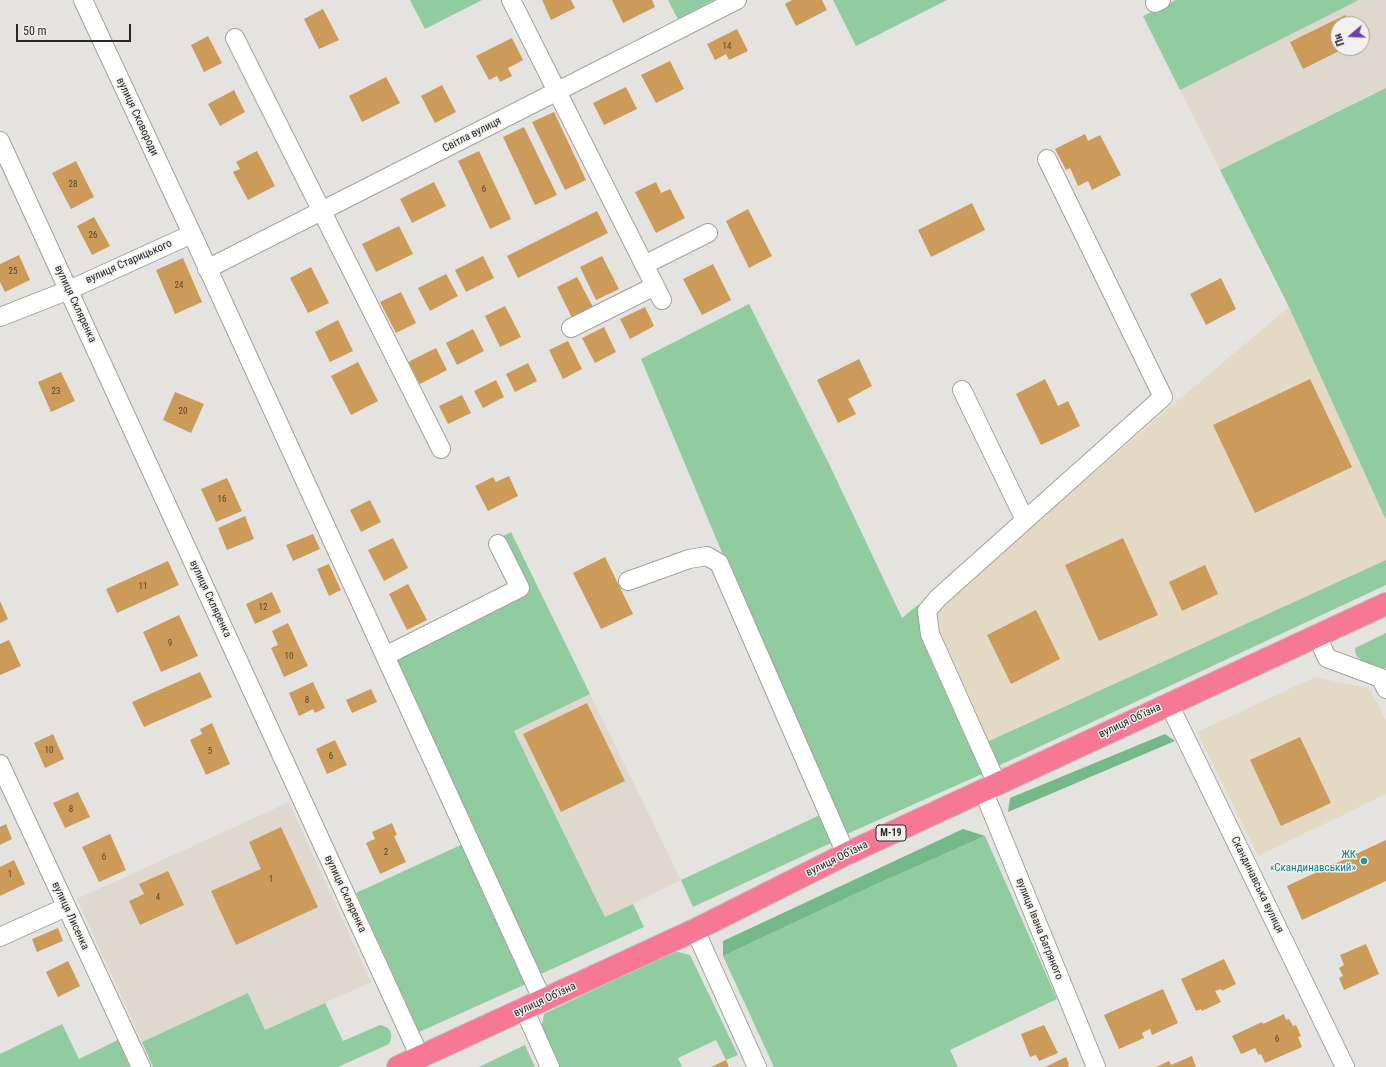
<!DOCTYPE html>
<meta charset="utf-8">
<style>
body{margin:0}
#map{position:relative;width:1386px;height:1067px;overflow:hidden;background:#e5e3e0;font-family:"Roboto Condensed",sans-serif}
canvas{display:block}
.north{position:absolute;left:1330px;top:16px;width:40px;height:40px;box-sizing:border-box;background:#f2f0ee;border:1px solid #a2a09f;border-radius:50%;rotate:251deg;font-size:11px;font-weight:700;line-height:16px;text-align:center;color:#2a2928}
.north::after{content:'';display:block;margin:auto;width:14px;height:18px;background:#6c3fb6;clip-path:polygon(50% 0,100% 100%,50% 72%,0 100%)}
.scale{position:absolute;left:16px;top:24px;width:115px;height:18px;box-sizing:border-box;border:2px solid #2a2928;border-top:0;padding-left:5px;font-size:12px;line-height:14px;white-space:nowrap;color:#2a2928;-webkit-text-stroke:3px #f2f0ee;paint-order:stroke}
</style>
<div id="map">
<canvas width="1386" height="1067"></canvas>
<div class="north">Пн</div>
<div class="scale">50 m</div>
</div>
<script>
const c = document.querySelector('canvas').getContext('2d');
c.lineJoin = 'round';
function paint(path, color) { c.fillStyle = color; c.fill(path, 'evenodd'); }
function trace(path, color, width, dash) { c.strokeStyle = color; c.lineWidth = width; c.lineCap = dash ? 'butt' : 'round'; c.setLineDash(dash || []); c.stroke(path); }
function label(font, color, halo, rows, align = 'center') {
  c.font = font + ' "Roboto Condensed",sans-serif'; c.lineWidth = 3; c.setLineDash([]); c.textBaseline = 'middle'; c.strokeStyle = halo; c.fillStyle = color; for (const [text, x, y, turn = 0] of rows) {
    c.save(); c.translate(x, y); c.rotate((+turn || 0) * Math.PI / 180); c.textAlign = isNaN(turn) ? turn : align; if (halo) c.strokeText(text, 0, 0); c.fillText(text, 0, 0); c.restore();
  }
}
paint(new Path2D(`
 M1289,307l97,213v40l-399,182 -50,-110 -2,-19 8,-10 233,-201z
 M1315,677l54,11 17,32v74l-128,62 -61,-124z`), '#e3d9c4');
paint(new Path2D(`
 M1359,0h27v88l-166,82 -40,-80zM1338,24h24v24h-24z
 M590,694l91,186 -76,37 -91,-186z
 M289,802l82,180 -106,48 -17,-36 -106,48 -65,-143z`), '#dfd8cf');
paint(new Path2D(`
 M410,0h72l-57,29z
 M668,0h46l-36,19z
 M833,0h114l-91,46z
 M1176,0h183l-179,90 -37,-74z
 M1386,88v432l-97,-213 -69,-137z
 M749,304l82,164 71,150 17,-14 -1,10 3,24 61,136 -135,60 -126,-284 -80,-191z
 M511,532l79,162 -76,37 91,186 28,-13 11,23 -103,47 -147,-317 133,-67 -26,-53z
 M1386,560v25l-388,181 -11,-24z
 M1386,633v35c-12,1 -32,-6 -31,-20z
 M820,815l13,27 -140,65 -12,-27z
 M985,836l72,163 -107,51 8,17h-184l-51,-111 147,-69z
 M463,844l63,140 -107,48 -63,-139z
 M674,951l16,4 48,100 -12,5 -10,-20 -38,18 4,9h-127l-15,-31 4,-22z
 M248,993l17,37 60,-27 18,38 37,-16c11,2 14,9 9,19l-51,23h-185l-11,-25z
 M62,1024l17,35 39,-19 12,27h-130v-13z
 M525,1045l10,22h-56z`), '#91cba0');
paint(new Path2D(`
 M1165,734l10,7 -167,71 2,-14z
 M963,829l22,7 -115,51 -147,69v-15z`), '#74b987');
paint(new Path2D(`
 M542,0h29l4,8 -24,12z
 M612,0h40l3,7 -32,16z
 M792,0h30l5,10 -31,16 -11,-22z
 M323,9l16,31 -20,9 -15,-30z
 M1345,15l4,9h-11v24h7l-42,21 -13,-27z
 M737,29l11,22 -19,9 -3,-6 -11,6 -8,-16z
 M208,36l14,27 -18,9 -13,-27z
 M512,38l11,22 -15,8 4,8 -12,6 -3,-6 -8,4 -13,-24z
 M670,61l14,28 -28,14 -15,-28z
 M386,77l14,26 -38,19 -13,-26z
 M442,85l14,27 -21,11 -14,-27z
 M626,87l11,22 -33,16 -11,-22z
 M234,90l11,22 -25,14 -12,-22z
 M554,112l32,68 -21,10 -33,-68z
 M524,127l33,68 -22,10 -32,-68z
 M1085,134l3,7 12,-6 21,40 -29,15 -4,-9 -10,5 -8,-18 -4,2 -11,-21z
 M257,151l18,35 -27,14 -15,-28 7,-3 -4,-7z
 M479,151l32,68 -21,10 -32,-68z
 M76,161l18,36 -23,12 -19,-36z
 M434,182l12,24 -34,17 -12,-24z
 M656,182l5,11 9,-4 15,29 -29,15 -21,-41z
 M972,203l13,27 -54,27 -13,-27z
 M748,209l24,47 -23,12 -23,-47z
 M597,211l11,22 -90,45 -11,-22z
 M94,217l16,29 -18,9 -15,-29z
 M399,226l14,28 -37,18 -14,-28z
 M19,255l11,25 -25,12 -5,-10v-18z
 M483,256l11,22 -28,14 -11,-22z
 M602,256l17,33 -23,11 -16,-33z
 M183,258l19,44 -27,12 -19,-44z
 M713,264l18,36 -29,15 -19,-36z
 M311,267l18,36 -21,10 -18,-35z
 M446,274l12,22 -28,15 -12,-23z
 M577,277l16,30 -21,11 -15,-31z
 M1221,278l15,31 -30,16 -16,-31z
 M401,292l15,31 -20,10 -16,-31z
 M505,306l16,31 -21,10 -15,-31z
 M645,307l9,19 -24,13 -10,-20z
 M338,320l15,31 -23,11 -15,-30z
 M604,327l12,25 -21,11 -13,-25z
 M473,329l11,22 -27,14 -11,-22z
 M568,341l14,28 -19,10 -14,-29z
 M436,348l11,22 -27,14 -12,-22z
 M859,359l13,27 -24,13 8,15 -18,9 -21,-43z
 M358,362l20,39 -27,14 -20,-39z
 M528,363l9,18 -22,11 -9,-18z
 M61,372l14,29 -24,11 -13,-30z
 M1045,379l13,27 10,-5 12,25 -39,19 -25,-51z
 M1310,379l42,88 -97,46 -42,-88z
 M496,380l8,17 -21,11 -9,-17z
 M175,392l29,12 -13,29 -28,-13z
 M462,395l9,18 -23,11 -9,-18z
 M509,476l9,20 -30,15 -13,-25 18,-9 3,5z
 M227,478l15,33 -26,11 -15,-33z
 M370,500l11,22 -20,10 -11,-22z
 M245,516l9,23 -27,11 -9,-22z
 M313,534l7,15 -27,12 -7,-16z
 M393,538l15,30 -24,13 -16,-31z
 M1123,538l35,77 -59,26 -34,-76z
 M605,557l28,57 -32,15 -28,-56z
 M168,561l11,24 -62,28 -11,-24z
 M329,564l12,26 -12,6 -12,-27z
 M1205,565l13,29 -36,17 -13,-29z
 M408,584l19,36 -20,10 -18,-36z
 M272,592l9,20 -26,12 -9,-20z
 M0,601l8,18 -8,4z
 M1036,610l24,49 -49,25 -24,-49z
 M179,615l19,41 -37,16 -18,-40z
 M288,623l20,43 -24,11 -13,-29 7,-3 -6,-14z
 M9,640l12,26 -21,9v-31z
 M200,672l12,25 -68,30 -12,-25z
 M313,682l12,26 -10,5 -2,-4 -14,7 -10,-23z
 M371,689l6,13 -25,11 -6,-13z
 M587,703l38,78 -64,31 -38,-78z
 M212,723l18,41 -24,11 -16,-35 12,-6 -2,-5z
 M53,734l11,25 -19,9 -11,-25z
 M1300,737l31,66 -50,23 -31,-66z
 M335,740l12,25 -20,9 -11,-25z
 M78,792l12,25 -25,11 -12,-25z
 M392,823l5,12 -3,1 12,26 -26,12 -14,-31 9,-4 -3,-7z
 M6,824l6,15 -12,6v-18z
 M281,827l37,80 -82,38 -25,-54 50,-22 -12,-27z
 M110,834l16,36 -27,12 -17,-35z
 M1386,840v41l-84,39 -15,-34z
 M14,860l11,24 -25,12v-29z
 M168,871l16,34 -44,20 -11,-24 15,-7 -5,-10z
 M58,928l5,13 -26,11 -5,-13z
 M1366,944l13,30 -35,16 -5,-12 4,-2 -4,-8 5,-3 -4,-10z
 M1224,959l12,25 -14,7 -1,-2 -6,2 6,11 -19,9 -1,-2 -5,2 -15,-32z
 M68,961l12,25 -22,11 -12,-25z
 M1163,989l15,34 -26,12 -2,-6 -8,4 2,5 -25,11 -15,-34z
 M1284,1014l2,6 3,-1 4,7 3,-1 5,11 -3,1 4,10 -37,16 -4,-9 -2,1 -4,-7 -14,6 -9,-18 30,-14 1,2z
 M1044,1025l14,28 -19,8 -3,-6 -6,2 -9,-23z
 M1192,1056l4,11h-40l13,-6 2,4z
 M1066,1057l3,7h-1l1,3h-24z
 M726,1060l3,7h-18z`), '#cc9b5a');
const minor = new Path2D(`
 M83,0l109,234 351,767
 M511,0l151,300
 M1155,3l6,-3
 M235,38l206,411
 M0,141l420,916
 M644,265l64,-32
 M207,269l530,-269
 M0,317l69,-27 123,-56
 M571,328l84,-42
 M962,390l63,130
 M628,581l61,-22 18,-3 12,7 127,291
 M1317,636l10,22 54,20 5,11
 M385,656l135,-68 -22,-44
 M1169,704l176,363
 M0,764l141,303
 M997,784l-67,-150 -3,-23 11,-13 225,-201 -116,-238
 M983,790l113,277
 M695,930l62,137
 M0,937l66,-30
 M524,1009l26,58`);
const highway = new Path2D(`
 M398,1067l297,-137 151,-76 540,-250`);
trace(minor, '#a3a19e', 20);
trace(highway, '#bfbfbe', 24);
trace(minor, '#fff', 18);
trace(highway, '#f67895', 22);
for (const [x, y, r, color] of [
 [1364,861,4,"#0f9aa8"]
]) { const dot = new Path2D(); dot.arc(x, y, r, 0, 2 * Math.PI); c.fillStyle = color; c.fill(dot); trace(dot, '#f2f0ee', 1.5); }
label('9px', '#524634', null, [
 ["14",727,47],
 ["28",73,185],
 ["6",484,190],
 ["26",93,236],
 ["25",13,272],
 ["24",179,286],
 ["23",56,392],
 ["20",183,412],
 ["16",222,500],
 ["11",143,587],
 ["12",263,608],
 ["9",170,644],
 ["10",289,657],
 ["8",307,701],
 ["10",49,751],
 ["5",210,752],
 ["6",331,757],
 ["8",71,810],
 ["2",386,853],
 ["6",104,858],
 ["1",10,875],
 ["1",271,880],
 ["4",158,898],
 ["6",1277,1040]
]);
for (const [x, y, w] of [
 [891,833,30]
]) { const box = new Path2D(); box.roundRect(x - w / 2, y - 8, w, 16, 3); c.fillStyle = '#f2f0ee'; c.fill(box); trace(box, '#2a2928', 1); }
label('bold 10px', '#2a2928', null, [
 ["М-19",891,833]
]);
label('11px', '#2a2928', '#f2f0ee', [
 ["вулиця Сковороди",137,117,65],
 ["Світла вулиця",472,135,-27],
 ["вулиця Старицького",129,262,-24],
 ["вулиця Скляренка",75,304,65],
 ["вулиця Скляренка",210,599,65],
 ["вулиця Об’їзна",1130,721,-25],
 ["вулиця Об’їзна",837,859,-26],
 ["Скандинавська вулиця",1257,885,64],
 ["вулиця Скляренка",345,894,65],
 ["вулиця Лисенка",70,916,65],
 ["вулиця Івана Багряного",1039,929,68],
 ["вулиця Об’їзна",545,1000,-25]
]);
label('11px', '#0d838f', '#f2f0ee', [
 ["ЖК",1356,855],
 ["«Скандинавський»",1356,868]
], 'right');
</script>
